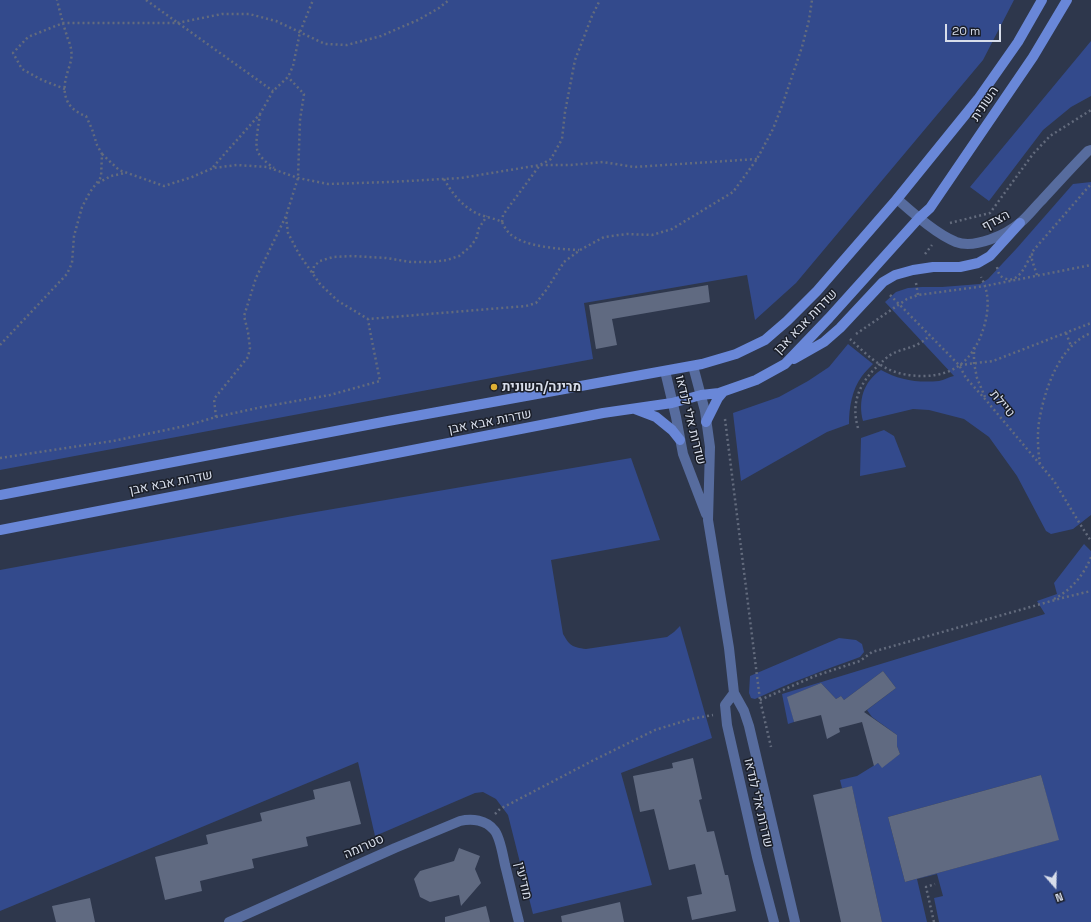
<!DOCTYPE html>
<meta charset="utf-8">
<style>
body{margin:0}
#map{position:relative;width:1091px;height:922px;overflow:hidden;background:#2e374c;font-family:"Space Grotesk",sans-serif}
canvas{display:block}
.north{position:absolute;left:1035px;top:866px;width:40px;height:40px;-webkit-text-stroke:3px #1a1e28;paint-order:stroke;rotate:160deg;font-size:11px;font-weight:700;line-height:16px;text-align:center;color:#d8deeb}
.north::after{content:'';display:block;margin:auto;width:14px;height:18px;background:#d8deeb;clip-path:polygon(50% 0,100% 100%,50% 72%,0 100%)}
.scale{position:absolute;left:945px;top:24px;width:56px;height:18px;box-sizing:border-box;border:2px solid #d8deeb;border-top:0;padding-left:5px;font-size:12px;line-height:14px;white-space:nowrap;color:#d8deeb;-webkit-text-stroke:3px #1a1e28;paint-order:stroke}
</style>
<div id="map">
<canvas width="1091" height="922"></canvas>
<div class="north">N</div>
<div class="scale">20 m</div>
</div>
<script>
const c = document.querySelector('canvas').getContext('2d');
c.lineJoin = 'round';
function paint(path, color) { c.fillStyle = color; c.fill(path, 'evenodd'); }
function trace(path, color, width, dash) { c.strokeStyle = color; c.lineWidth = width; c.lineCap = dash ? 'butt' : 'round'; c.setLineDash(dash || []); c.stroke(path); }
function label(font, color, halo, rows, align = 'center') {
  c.font = font + ' "Space Grotesk",Heebo,sans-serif'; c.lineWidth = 3; c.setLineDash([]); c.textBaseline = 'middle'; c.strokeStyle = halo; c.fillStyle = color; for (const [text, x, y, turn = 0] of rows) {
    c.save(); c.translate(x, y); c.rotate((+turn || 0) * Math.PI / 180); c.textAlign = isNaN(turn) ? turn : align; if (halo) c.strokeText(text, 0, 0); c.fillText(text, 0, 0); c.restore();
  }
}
paint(new Path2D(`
 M0,0h1014l-31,60 -187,223 -41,37 -8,-45 -163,28 9,56 -593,111z
 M1091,41v55l-20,11 -28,23 -54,71 -19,-14z
 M1091,182v333l-18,14 -22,5 -5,-3 -29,-55 -28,-39 -25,-18 -35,-9 -16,-1 -50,12c-5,-20 0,-39 18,-51 18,10 36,13 58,11 5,-1 10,-4 15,-5l-69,-74 11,-10 12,-4 14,-1h20l38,-3 8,-5 29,-31 56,-64z
 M848,344l25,20c-4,4 -8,8 -11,12 -10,13 -13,32 -13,48l-22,8 -86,49 -8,-68 46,-16 29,-16 21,-14z
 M884,430l10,6 12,31 -46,9 1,-38z
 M631,458l29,82 -109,20 12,74c7,12 9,13 23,15l81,-12 7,-5 6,-6 32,112 -91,35 31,112 -119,29 -25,-99 -12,-16 -13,-7 -8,1 -100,43 -17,-74 -358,149v-341l298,-55z
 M1084,544l7,7v371h-152l-5,-24 9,-2 -6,-22 -20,5 10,43h-45l-30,-135 -10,1 -2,-8 17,-4 21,-13 4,4 18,-13 -3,-8v-11l-25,-18 -5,-7 29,-22 -13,-17 -39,29 -3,-4 -5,3 -15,-16 -33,14 6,25 -6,2 -6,-30 263,-80 -8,-13 20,-7 -3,-11zM1041,775l17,65 -153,42 -17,-65z
 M839,638l17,2 6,4 2,8 -4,5c-36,13 -71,26 -105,42l-4,-1 -2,-5 1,-17z`), '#334a8c');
paint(new Path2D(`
 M708,285l2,17 -98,17 5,26 -21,4 -7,-44z
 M883,671l13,17 -32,24 33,23v11l3,8 -18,14 -4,-5 -4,3 -12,-44 -23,6 1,4 -13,7 -6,-24 -27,7 -7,-25 34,-14 15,16 5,-3 3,4z
 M693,758l9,41 -3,1 8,32 7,-1 11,44h3l8,36 -44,9 -5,-23 15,-3 -7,-30 -26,6 -15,-61 -14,3 -7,-36 40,-8 -1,-5z
 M1041,775l18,65 -154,42 -17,-65z
 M350,781l11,43 -55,13 2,9 -56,13 2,9 -54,13 2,10 -37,9 -10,-43 53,-13 -2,-9 56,-14 -2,-8 55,-14 -2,-9z
 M852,786l6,28 24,108h-41l-28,-127z
 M459,848l21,8 -5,13 6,14 -20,23 -2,-11 -29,7 -10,-5 -6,-18 6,-8 34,-10z
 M90,898l5,24h-39l-4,-16z
 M620,902l4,20h-62l-1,-6z
 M486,906l4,16h-45v-5z`), '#606a81');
trace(new Path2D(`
 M146,0l127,91
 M65,89l-23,-9 -20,-11 -9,-16 15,-16 35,-14h114l45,-9h27l27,7 49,23 22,1 34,-9 37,-16 21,-12 10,-8
 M260,114c-1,9 -5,28 -3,35 1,7 11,15 17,19
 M102,154l17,16 45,16 28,-9 21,-9 24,-3 30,2 31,11 30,6 62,-2 71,-4 79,-13h31l32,-3 31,5 123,-8
 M213,167l47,-53 13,-23 15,-14 5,-11 7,-34 13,-32
 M444,179c8,14 17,26 32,34 8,4 18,5 26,9 2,4 4,8 7,11 14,14 51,16 70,17
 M98,183l13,-7 14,-3
 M286,217l2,16 11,21 21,30 18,17 30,18
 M502,222l1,-7 8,-11 29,-39 11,-6 11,-20 3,-27 10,-52 17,-44 8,-16
 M950,223l40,-10 43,-59 17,-18 41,-26
 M925,254l7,-9
 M997,267c1,5 2,9 7,11 15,7 22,-14 28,-25
 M313,273l1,-7 6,-5 13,-4 19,-1 34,2 25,4h22l14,-2 12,-4 11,-9 6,-8 3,-11 8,-12
 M1037,275l-5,-15v-8l59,-68
 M916,283l2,12
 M890,295l69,70 7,13 19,21 69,82 26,43 11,17
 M1066,333l5,13
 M856,334l51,-35 11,-4 67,-9 106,-21
 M850,339c11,10 23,23 38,30 10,5 23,7 35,7 32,0 50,-17 60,-46 6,-18 7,-37 -2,-53
 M0,345l67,-71 5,-11 2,-27 8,-29 8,-15 11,-15 1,-23 -5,-9 -5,-16 -6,-13c-20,-7 -25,-22 -19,-42 2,-8 6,-15 4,-24 0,-5 -3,-10 -4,-14 -4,-12 -7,-24 -10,-36
 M974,347v16l3,15 8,19
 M960,365l33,-4 98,-38
 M216,417l-2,-18 34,-42 2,-9 -2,-16 -4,-16 12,-38 30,-62 12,-38 2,-58 4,-26 -16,-17
 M725,419l35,281 11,47
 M858,428c-8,-27 3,-48 24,-66 3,-3 7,-7 12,-9 8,-4 18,-5 26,-10 4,-2 7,-5 10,-8
 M0,458l113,-17 72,-15 31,-9 46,-10 68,-12 50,-14 -10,-50 -2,-12 158,-13 10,-3 11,-14 17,-27 16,-12 24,-13 23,-3 25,1 20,-6 61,-37 24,-33 16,-30 10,-26 19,-56 7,-27 3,-20
 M1040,464c-2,-13 -3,-28 -1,-42 5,-31 20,-77 52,-89
 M1054,599c17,-9 30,-24 37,-42
 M760,700l55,-24 45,-15 12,-9 190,-54 29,-7
 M495,814l5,-5 92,-48 63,-31 36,-11 22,-4
 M934,922l-8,-35 9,-3`), '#636b7d', 2.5, [2, 3]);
trace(new Path2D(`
 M897,199c16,14 39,35 59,43 19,7 50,-7 65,-20 7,-6 14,-15 21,-22 15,-16 30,-33 46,-49l3,-1
 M693,366l12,45 5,36 -2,73 21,128 5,45 10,18 5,15 46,196
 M665,371l11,46 7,37 23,60
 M734,693l-9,12 2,20 30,132 17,65
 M229,922l166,-74 65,-27c12,-3 26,-1 34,9 6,6 9,26 11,35 5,19 9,38 14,57`), '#576c9e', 10);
trace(new Path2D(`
 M794,359l30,-17 16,-14 43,-46 12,-7 18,-5 20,-3h27l18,-4 12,-7 30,-33
 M635,409l21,8 16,13 8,10
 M706,422l12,-24 5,-6
 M0,495l388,-74 314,-57 34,-10 29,-14 22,-19 30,-30 80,-92 81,-100 40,-57 24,-42
 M0,530l603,-117 69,-10 29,-8 18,-2 37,-13 29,-16 44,-46 90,-100 11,-10 103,-151 34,-57`), '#6987d8', 10);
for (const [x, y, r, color] of [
 [494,387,4,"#dfb034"]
]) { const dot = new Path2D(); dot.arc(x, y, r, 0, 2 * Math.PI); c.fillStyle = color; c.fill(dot); trace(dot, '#1a1e28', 1.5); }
label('13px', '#d8deeb', '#1a1e28', [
 ["השונית",985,104,-56],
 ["הצדף",996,221,-28],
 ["שדרות אבא אבן",806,322,-46],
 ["טיילת",1002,404,50],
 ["שדרות אלי לנדאו",690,420,76],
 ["שדרות אבא אבן",490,422,-11],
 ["שדרות אבא אבן",171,483,-11],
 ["שדרות אלי לנדאו",758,803,77],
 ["סטרומה",364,847,-24],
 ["מודיעין",523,881,77]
]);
label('bold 13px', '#d8deeb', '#1a1e28', [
 ["מרינה/השונית",502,387]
], 'left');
</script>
